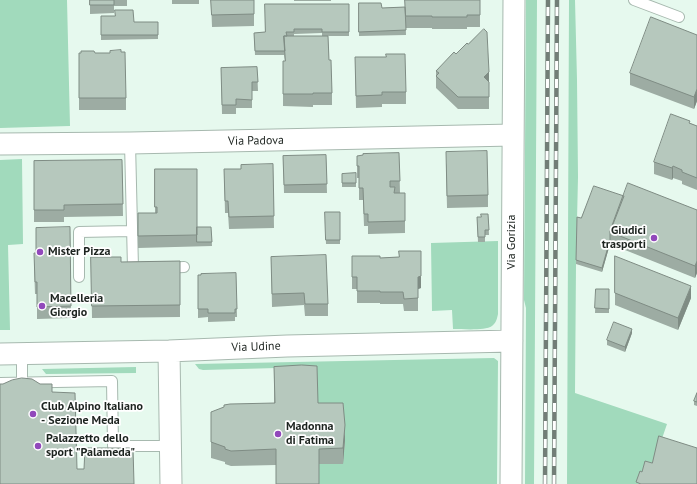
<!DOCTYPE html>
<style>
body{margin:0}
canvas{display:block;background:#e6f9ee}
</style>
<canvas width="697" height="484"></canvas>
<script>
const c = document.querySelector('canvas').getContext('2d');
c.lineJoin = 'round';
function paint(path, color) { c.fillStyle = color; c.fill(path, 'evenodd'); }
function trace(path, color, width, dash) { c.strokeStyle = color; c.lineWidth = width; c.lineCap = dash ? 'butt' : 'round'; c.setLineDash(dash || []); c.stroke(path); }
function label(font, color, halo, rows, align = 'center') {
  c.font = font + ' "PT Sans",sans-serif'; c.lineWidth = 3.5; c.setLineDash([]); c.textBaseline = 'middle'; c.strokeStyle = halo; c.fillStyle = color; for (const [text, x, y, turn = 0] of rows) {
    c.save(); c.translate(x, y); c.rotate((+turn || 0) * Math.PI / 180); c.textAlign = isNaN(turn) ? turn : align; if (halo) c.strokeText(text, 0, 0); c.fillText(text, 0, 0); c.restore();
  }
}
paint(new Path2D(`
 M0,0h67l3,126 -70,2z
 M526,0h11l-3,484h-9l1,-176 -2,-8z
 M569,0h6l2,80 1,97 -2,87 -1,129 92,31 -12,35 -15,25h-73z
 M22,159l1,85 -15,1 2,85h-10v-170z
 M498,241v73c-1,5 -2,9 -6,12 -7,5 -30,3 -39,3l-1,-19 -20,1 -1,-68z
 M494,358l4,3 -1,123h-178v-20l24,-1 2,-23 -2,-22h-25l-4,-51 -111,3 -4,-1 -4,-5z
 M136,367v6l-90,1 -4,-5z`), '#a1dabc');
const service = new Path2D(`
 M634,0l45,17
 M130,143l3,125h7
 M166,268l18,-1
 M79,277v-45l53,-1
 M22,353v30
 M0,383l112,-2 1,65h57`);
const minor = new Path2D(`
 M0,144l130,-1 383,-8
 M169,351l2,133
 M0,354l169,-3 118,-5 225,-5
 M511,484l3,-484`);
trace(service, '#a7b9af', 12);
trace(minor, '#a7b9af', 23);
trace(service, '#fff', 10);
trace(minor, '#fff', 21);
const rail = new Path2D(`
 M545,484l3,-484
 M554,484l3,-484`);
trace(rail, '#727e77', 4.5);
trace(rail, '#fff', 3, [9]);
paint(new Path2D(`
 M90,0h37v6h-13v7l-24,1z
 M172,0h27v4h-27z
 M211,0h43v26l-42,1z
 M294,0h37v1h-37z
 M405,0h75v27h-13v2h-35v-1h-26z
 M359,3l23,5 23,-1 1,28 -47,1z
 M349,4v32h-21l1,24 3,33v12h-19v2l-30,-1v-45h2l-1,-6h-29l-1,-22 11,-1zM322,33v3h-28v-2z
 M101,16h14l19,6h24v17l-57,1z
 M697,35v66l-3,8 -64,-24v-12z
 M79,53h31l16,45v12h-47z
 M456,54l33,28v27h-31l-22,-21v-17z
 M355,57l51,35v12h-24v3l-26,1z
 M257,67l1,24h-6v17h-16v6h-14l-1,-46z
 M690,123l7,3v64l-15,-6v-3l-9,-3 -1,2 -18,-6v-12z
 M399,153l1,40h-5l10,28v12l-37,1v-8h-4l-1,-26h-4v-22h-2v-22z
 M326,155l1,38h-43l-1,-37z
 M122,160l1,56 -59,1v5h-30v-61z
 M273,164l1,64 -45,1 -1,-16h-3l-1,-44h17z
 M446,164l42,31v12l-41,1z
 M155,169l42,58h14l1,19 -74,2v-35h17z
 M356,173v14h-14v-13z
 M624,196l73,14v63l-2,5 -85,-34 -8,28 -26,-8 1,-47 4,1z
 M325,212h15v32h-14z
 M488,214l1,21h-4v7h-7l-1,-25h4z
 M70,227l1,91 -34,1v-25h-2l-1,-29 2,-12z
 M352,256l28,2 19,-1 22,31 -3,1v22h-14l-1,-7h-23v-1h-23v-14h-5z
 M615,256l76,42 -13,32 -63,-25z
 M91,257l30,5 59,-1v56l-88,1z
 M271,257l57,47v12h-23l-1,-11 -32,2z
 M236,273l1,44h-2v4l-27,1v-5l-10,1v-43z
 M596,289h13v24h-14z
 M632,333l-7,19 -18,-7v-5z
 M274,367l44,36 27,37 -2,24h-24v20h-43v-19l-45,1 -6,-2v-2l-14,-4v-46l63,-9z
 M697,393v13l-3,-1v-4z`), '#9daca3');
paint(new Path2D(`
 M489,72v12l-5,-7z
 M697,89v12l-3,8v-12z
 M673,166v12l-1,2v-12z
 M610,240v4l-8,28v-4z
 M697,261v12l-2,5v-12z
 M421,276v12l-3,1v-12z
 M691,286v12l-13,32v-12z
 M632,329v4l-7,19v-5z
 M345,425v15l-2,24v-16z`), '#7f8c84');
const building = new Path2D(`
 M90,0h24v5h-24z
 M211,0h43v14l-42,1z
 M405,0h75v15h-13v2h-35v-1h-26z
 M359,3h22l1,5 23,-1 1,23 -47,2z
 M265,4h84v28h-27v-3h-28v3h-8l1,4h-3l1,15h-30l-1,-18 11,-1z
 M115,10h18l1,12h24v13h-57v-19h14z
 M651,17l46,18v54l-3,8 -64,-24z
 M484,29l3,3 2,40 -5,5 5,5v15h-31l-22,-21 3,-3 -3,-2 18,-19 2,2 11,-11 1,1z
 M284,36h44l1,24h2l1,33h-19v1h-30v-33h2z
 M121,50v2h4l1,46h-47v-45h2v-2h13l1,2h15v-2z
 M386,54h19l1,38h-24v3l-26,1 -1,-39h31z
 M257,67l1,15h-6v18l-16,-1v6h-14l-1,-37z
 M671,114l19,7 -1,2 8,3v52l-15,-6v-2l-9,-4 -1,2 -18,-6z
 M487,151l1,44 -41,1 -1,-44z
 M399,153l1,28h-10v6h5l-1,6h11v28l-37,1v-8h-4l-1,-26h-4v-22h-2v-10l6,-1v-1z
 M326,155l1,29 -43,1 -1,-29z
 M122,160l1,44 -59,1v5h-30v-49z
 M273,164l1,52 -45,1 -1,-16h-3l-1,-32h17v-4z
 M155,169h42v66l-59,1v-23h19v-6h-2z
 M356,173v10h-14v-9z
 M628,183l69,27v51l-2,5 -85,-34z
 M594,186l30,10 -14,36v8l-8,28 -26,-8 1,-43 4,1z
 M325,212h15v28h-14z
 M481,214h7l1,16h-4v7h-7l-1,-20h4z
 M70,227l1,79 -34,1v-25h-2l-1,-29h2v-25z
 M197,227h14l1,15h-15z
 M399,251h22v25l-3,1v21l-14,1 -1,-7h-23v-1h-23v-14h-5v-21h28v2l19,-1z
 M326,255l2,49h-23l-1,-11 -32,1 -1,-37z
 M615,256l76,30 -13,32 -63,-25z
 M91,257h30v5l59,-1v44l-88,1z
 M236,273l1,36h-2v4h-27v-4h-10v-34h3v-1z
 M596,289h13v20l-14,-1z
 M614,322l18,7 -7,18 -18,-7z
 M302,365l15,1 1,37h25l2,22 -2,23 -24,1v35h-43v-35l-45,2 -6,-2v-2l-14,-5v-30l13,-5v-2l6,-1 45,-1 -1,-36z
 M22,378l10,1 8,5h12v8l23,1 2,76h7l1,-21h48l1,36h-134v-100h3l9,-4z
 M697,393v9l-3,-1z
 M659,436l38,12v36h-56l-5,-2 4,-11 2,1 3,-11 7,2z`);
paint(building, '#b6c8bd');
trace(building, '#7f8c84', 1);
for (const [x, y, r, color] of [
 [654,238,4,"#9148bb"],
 [40,252,4,"#9148bb"],
 [42,306,4,"#9148bb"],
 [33,414,4,"#9148bb"],
 [278,434,4,"#9148bb"],
 [38,446,4,"#9148bb"]
]) { const dot = new Path2D(); dot.arc(x, y, r, 0, 2 * Math.PI); c.fillStyle = color; c.fill(dot); trace(dot, '#fff', 1.5); }
label('12px', '#1c231f', '#fff', [
 ["Via Padova",256,141,-1],
 ["Via Gorizia",512,242,-90],
 ["Via Udine",256,347,-2]
]);
label('bold 12px', '#1c231f', '#fff', [
 ["Giudici",646,231,"right"],
 ["trasporti",646,245,"right"],
 ["Mister Pizza",48,252],
 ["Macelleria",50,299],
 ["Giorgio",50,313],
 ["Club Alpino Italiano",41,407],
 ["- Sezione Meda",41,421],
 ["Madonna",286,427],
 ["di Fatima",286,441],
 ["Palazzetto dello",46,439],
 ["sport \"Palameda\"",46,453]
], 'left');
</script>
